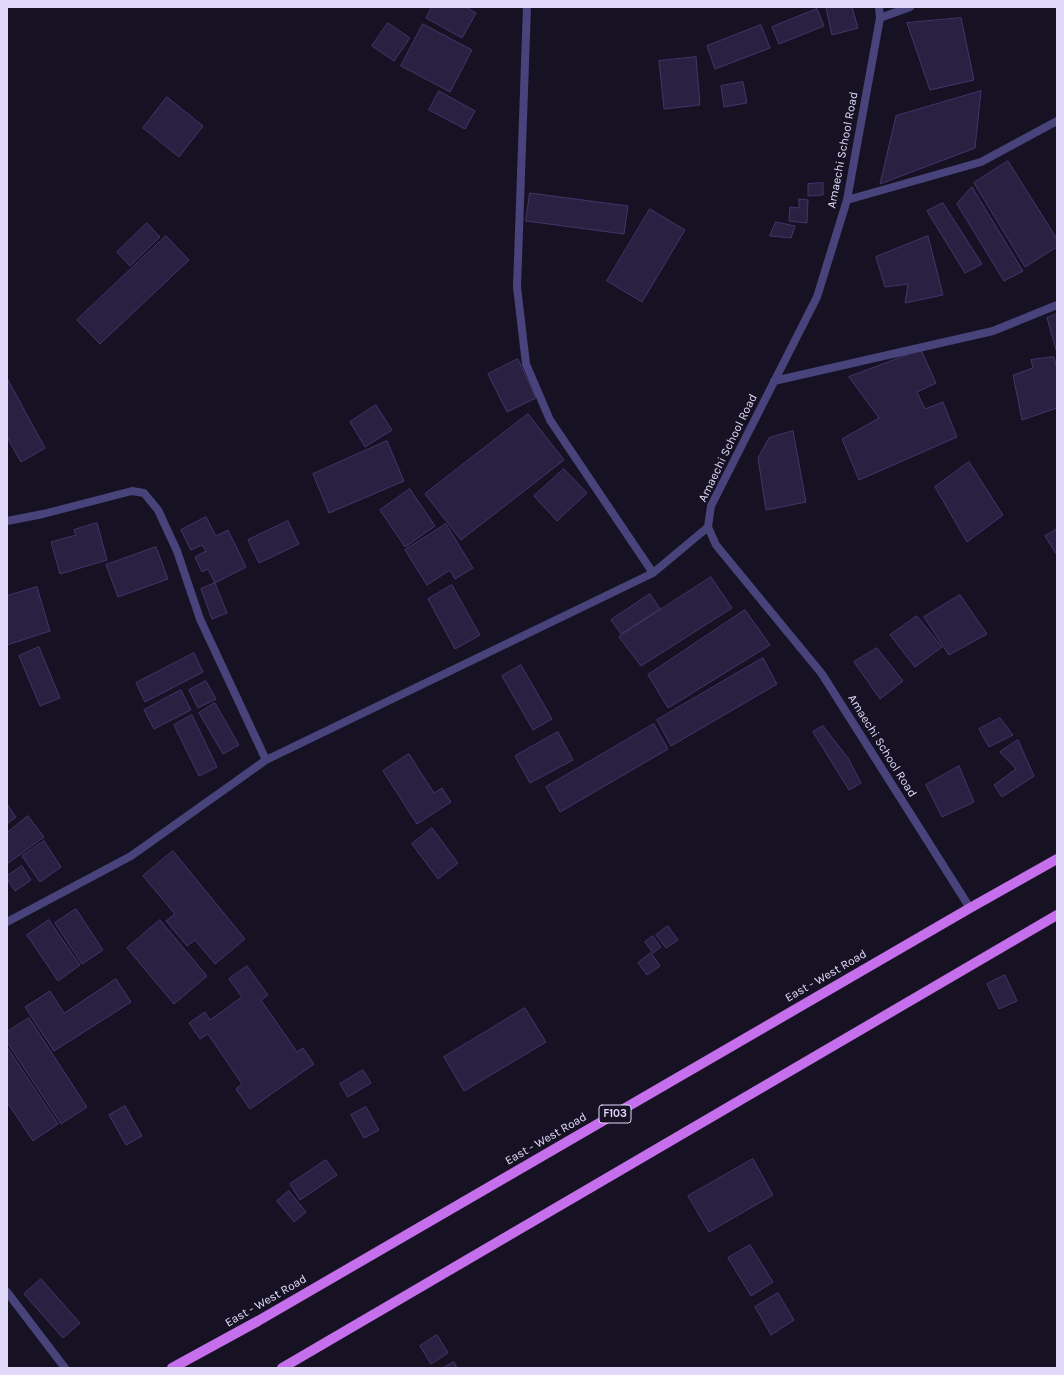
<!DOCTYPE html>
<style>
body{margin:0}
#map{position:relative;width:1064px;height:1375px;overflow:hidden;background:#161224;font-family:Karla,sans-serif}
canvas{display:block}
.frame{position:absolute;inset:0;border:8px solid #e0d9fa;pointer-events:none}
</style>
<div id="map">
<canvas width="1064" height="1375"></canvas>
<div class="frame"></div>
</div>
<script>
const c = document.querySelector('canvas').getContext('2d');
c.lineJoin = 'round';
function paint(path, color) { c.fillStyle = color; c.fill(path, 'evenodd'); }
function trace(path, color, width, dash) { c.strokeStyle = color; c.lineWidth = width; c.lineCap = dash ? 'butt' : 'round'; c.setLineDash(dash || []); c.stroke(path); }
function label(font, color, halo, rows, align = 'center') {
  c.font = font + ' Karla,sans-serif'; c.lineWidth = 3; c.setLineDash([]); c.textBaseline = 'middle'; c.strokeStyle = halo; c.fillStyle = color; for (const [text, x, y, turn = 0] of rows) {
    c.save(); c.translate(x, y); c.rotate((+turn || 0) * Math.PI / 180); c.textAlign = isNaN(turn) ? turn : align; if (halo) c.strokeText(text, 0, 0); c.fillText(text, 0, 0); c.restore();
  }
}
const building = new Path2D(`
 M432,7h34l10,6 -14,25 -36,-20z
 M830,7h22l6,21 -26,7 -6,-27z
 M817,9l7,17 -45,18 -7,-17z
 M961,18l13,62 -44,10 -23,-67z
 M388,23l22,15 -16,23 -22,-15z
 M423,24l49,26 -22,42 -49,-26z
 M761,25l9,23 -55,21 -8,-23z
 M696,57l4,48 -36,4 -5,-48z
 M743,82l4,21 -23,4 -3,-21z
 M439,91l36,20 -10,18 -36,-19z
 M981,91l-6,57 -95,36 16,-68z
 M167,97l36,29 -24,31 -36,-29z
 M1008,161l49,78v8l-32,20 -51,-84z
 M823,183v12l-15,1v-12z
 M972,187l51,84 -19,10 -47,-77z
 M530,193l98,13 -4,28 -98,-13z
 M799,199l9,1 -1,23 -18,-2 1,-14 9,1z
 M943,203l39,61 -17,9 -38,-62z
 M650,209l35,21 -43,72 -35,-21z
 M776,222l19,4 -4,12 -21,-2z
 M147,223l13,14 -30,29 -13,-14z
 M166,236l23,24 -89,84 -23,-24z
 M928,236l15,59 -38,8 3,-19 -23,3 -9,-30z
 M1057,314v39l-10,-35z
 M921,350l15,33 -19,9 8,17 18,-7 14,35 -98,43 -17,-41 37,-21 -30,-41z
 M1054,357l3,12v39l-35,12 -9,-45 20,-7 -2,-8z
 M518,359l18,39 -29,14 -19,-38z
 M8,380l37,68 -24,14 -14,-25z
 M376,405l16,25 -27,17 -15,-25z
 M528,414l36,46 -103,80 -36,-46z
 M793,431l13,71 -40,8 -8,-52 11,-20z
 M387,441l17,40 -75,32 -16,-39z
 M969,462l34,53 -36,27 -32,-55z
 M564,469l23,24 -30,28 -23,-25z
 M410,489l25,37 -30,21 -25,-37z
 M206,517l10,19 12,-6 18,37 -31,16 -7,-14 -6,3 -7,-15 11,-6 -4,-6 -11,5 -10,-20z
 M288,521l11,23 -40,19 -11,-23z
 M97,523l10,37 -47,14 -9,-32 25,-7 -2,-5z
 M446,524l27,44 -18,11 -5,-9 -23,15 -22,-35z
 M1057,529v26l-12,-19z
 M156,547l12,32 -50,18 -12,-32z
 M711,577l21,31 -91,58 -22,-29z
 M215,583l12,30 -15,6 -11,-30z
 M452,585l28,50 -25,14 -27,-50z
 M37,587l13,44 -43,14v-49z
 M650,594l10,15 -39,25 -10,-14z
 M960,595l27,39 -38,21 -25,-38z
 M745,610l25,35 -102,63 -20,-33z
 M917,616l25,31 -27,20 -25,-32z
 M39,647l21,51 -20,8 -21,-50z
 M877,648l26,33 -23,18 -26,-37z
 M194,653l9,19 -58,30 -9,-19z
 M763,658l14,26 -106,62 -14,-26z
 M521,665l31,54 -19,11 -31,-54z
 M206,681l10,18 -18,9 -9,-18z
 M181,690l10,20 -37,19 -10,-19z
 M215,703l24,42 -16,9 -24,-41z
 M192,715l25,52 -18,9 -25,-51z
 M1000,718l13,17 -24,12 -10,-18z
 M654,724l14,25 -108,63 -14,-25z
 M823,726l25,32 13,25 -12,7 -36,-58z
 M558,732l15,28 -43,23 -15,-27z
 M1018,740l16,36 -32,21 -8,-12 22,-16 -16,-17z
 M409,754l25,39 8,-5 9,14 -34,22 -34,-53z
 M959,766l15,36 -32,15 -16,-32z
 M7,804l9,13 -9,7z
 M28,816l16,21 -37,27v-31z
 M432,828l26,35 -20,16 -26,-35z
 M44,841l17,26 -21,15 -18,-26z
 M173,851l72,88 -30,25 -20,-24 -8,6 -21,-25 9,-7 -32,-38z
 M22,866l9,14 -16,11 -8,-12v-3z
 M76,909l27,41 -21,14 -27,-41z
 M49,920l31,45 -22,16 -31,-46z
 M160,920l47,56 -33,28 -47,-56z
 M668,926l10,14 -12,8 -10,-13z
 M653,936l8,11 -8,6 -8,-11z
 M651,953l9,13 -13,9 -9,-12z
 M247,966l21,29 -7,5 36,52 6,-4 11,16 -64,45 -14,-20 6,-5 -34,-50 -8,5 -11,-16 16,-11 5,8 32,-23 -13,-18z
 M1005,975l12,26 -18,8 -12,-25z
 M116,979l15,23 -77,49 -29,-44 25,-16 14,22z
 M525,1008l21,34 -82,49 -20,-34z
 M29,1018l58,89 -26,17 -54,-82v-10z
 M7,1047l51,77 -25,17 -26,-39z
 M363,1070l8,13 -23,14 -8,-13z
 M125,1106l17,30 -16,9 -17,-30z
 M366,1107l13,23 -15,8 -13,-23z
 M753,1159l20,36 -64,37 -21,-36z
 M326,1160l11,15 -37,25 -10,-16z
 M289,1191l17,21 -12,10 -17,-21z
 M750,1245l23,37 -22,14 -23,-38z
 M41,1279l39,44 -17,15 -39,-44z
 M778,1293l16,27 -23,15 -16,-28z
 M437,1335l11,18 -17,11 -11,-18z
 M454,1362l3,6h-14z`);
paint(building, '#2a2042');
trace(building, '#44356b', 1);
trace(new Path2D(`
 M527,7l-10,280 9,77 24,56 103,153
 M879,7l1,11 -33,182 -30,97 -106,209 -3,21 8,18 106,129 148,234
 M880,18l30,-11
 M847,200l134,-38 76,-41
 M774,381l219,-50 64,-26
 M7,521l36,-7 89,-23 12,2 14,17 19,41 23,68 66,141
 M7,922l124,-66 135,-96 387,-187 55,-46
 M7,1292l58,76`), '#49437c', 8);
trace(new Path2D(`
 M172,1368l86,-47 712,-413 87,-49
 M282,1368l775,-453`), '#c66fec', 10);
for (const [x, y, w] of [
 [615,1114,32]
]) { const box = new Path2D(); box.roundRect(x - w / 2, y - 9, w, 18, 3); c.fillStyle = '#161224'; c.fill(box); trace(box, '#e0d9fa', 1); }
label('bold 11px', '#e0d9fa', null, [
 ["F103",615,1114]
]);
label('12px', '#e0d9fa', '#161224', [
 ["Amaechi School Road",843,150,-79],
 ["Amaechi School Road",728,448,-64],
 ["Amaechi School Road",882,746,58],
 ["East - West Road",826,976,-30],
 ["East - West Road",546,1139,-30],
 ["East - West Road",266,1301,-30]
]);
</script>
